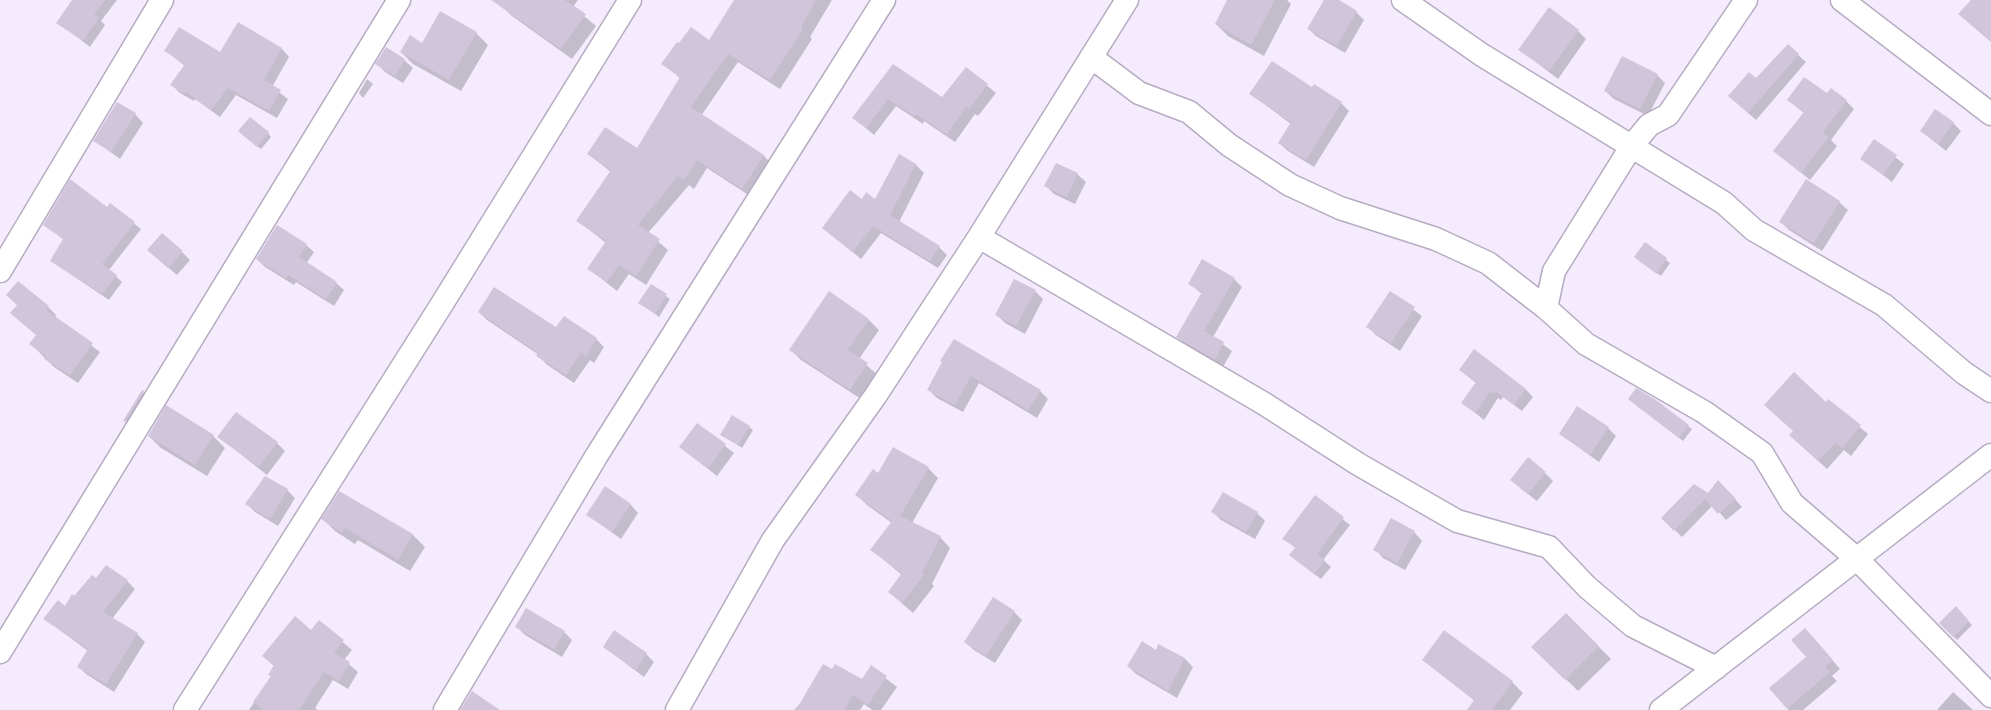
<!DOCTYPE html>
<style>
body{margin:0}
canvas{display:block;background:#f4ebfd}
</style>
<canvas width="1991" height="710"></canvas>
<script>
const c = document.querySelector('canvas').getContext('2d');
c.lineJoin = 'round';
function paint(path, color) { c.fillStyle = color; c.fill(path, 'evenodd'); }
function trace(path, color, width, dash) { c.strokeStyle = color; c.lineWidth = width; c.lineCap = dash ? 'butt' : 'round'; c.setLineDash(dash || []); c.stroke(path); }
paint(new Path2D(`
 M73,0h44l-16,21 4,4 -15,22 -32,-25z
 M505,0h73l-5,7 23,19 -24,33 -60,-43 -11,-10z
 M771,0h61l-22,37 2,2 -32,50 -42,-27 -37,54 63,40 9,10 -20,32 -46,-30 -13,21 -5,-4 -41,48 20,17 -22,35 -17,-11 -12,17 -28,-22 17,-26 -28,-22 33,-49 -23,-18 49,-5 44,-70 -18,-16 46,-21z
 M1228,0h59l4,4 -27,52 -36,-20 -12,-12z
 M1325,0h11l20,12 8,8 -19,33 -29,-17 -8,-8z
 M238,24l44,25 7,8 -17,30 16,12 -11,19 -41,-23 -16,22 -25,-18 -1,2 -14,-8 -8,-8 13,-19 -19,-15 55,3z
 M1578,31l8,8 -28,40 -38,-29z
 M476,33l12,12 -27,46 -48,-27 -12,-12 21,-7z
 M1788,46l18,16 -50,58 -19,-17z
 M404,60l9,8 -10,15 -18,-11 -8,-8z
 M893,66l49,33 24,-31 30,25 -18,23 -3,-2 -20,28 -31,-21 -1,3 -27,-18 -22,29 -20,-17z
 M1657,75l8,8 -17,33 -34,-17 -9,-8z
 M367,79l6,5 -10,14 -4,-5z
 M1313,89l28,14 8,8 -35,56 -26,-16 -9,-8 12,-19 -40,-30z
 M1827,95l19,6 8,8 -23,31 6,6 -27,34 -35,-29 29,-38 -16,-13z
 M135,114l8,9 -23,36 -25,-18z
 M1953,123l8,8 -15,20 -25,-20z
 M268,133l3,4 -10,12 -18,-14z
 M1874,141l30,23 -12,18 -30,-23z
 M899,156l17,9 8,8 -25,49 40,25 8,8 -9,13 -57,-35 -20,26 -37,-31 52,-27z
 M1077,174l9,8 -11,22 -21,-10 -8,-8z
 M1839,202l9,8 -26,41 -33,-21 -8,-8z
 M110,205l31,24 -32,41 13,12 -13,18 -58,-39 13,-21 -19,-16 63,-15z
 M1645,244l25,19 -9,13 -22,-15z
 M306,245l8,7 -8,12 30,19 8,7 -10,16 -38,-24 -2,3 -29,-18 -8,-8z
 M182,252l8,8 -13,15 -20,-17z
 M1234,279l8,8 -29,50 19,14 -9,16 -37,-22 -9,-8 25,-43 -12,-10z
 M18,282l30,25 8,8 -2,3 46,34 -22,31 -24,-16 -23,-23 6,-9z
 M651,286l19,13 -11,18 -19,-14z
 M1035,291l8,8 -18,35 -20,-11 -8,-8z
 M1390,293l32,23 -22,35 -24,-16 -8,-8z
 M479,312l117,27 8,8 -10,16 -4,-3 -16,23 -28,-19 -7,-9 -52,-35z
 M869,320l10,10 -20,29 18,15 -16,25 -60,-39 -10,-10z
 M943,363l97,28 8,8 -11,19 -58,-35 -16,29 -26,-14 -8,-8z
 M1460,370l65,19 8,8 -11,14 -19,-14 -2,3 -3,-2 -14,22 -21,-17 13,-20z
 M143,392l12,13 -17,28 -13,-13z
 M1828,401l40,33 -17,22 -7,-6 -17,19 -28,-26z
 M1633,403l55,23 4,3 -9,12z
 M697,424l37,29 -17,23 -36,-29z
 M749,427l4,3 -11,18 -21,-14z
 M1608,428l8,8 -17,26 -39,-28z
 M149,436h64l12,12 -18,28 -46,-28z
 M219,437l58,6 8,8 -18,24z
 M928,468l10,10 -26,45 28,14 10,11 -18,36 2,2 -21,27 -24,-21 13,-17 -30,-25 20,-27 -25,-18 -10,-10 22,-20z
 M1545,473l8,8 -16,20 -17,-13z
 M1725,488l17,19 -16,13 -13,-15 -31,32 -19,-19z
 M287,490l8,8 -17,28 -23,-14 -8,-8z
 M340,492l73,43 12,12 -15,24 -52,-31 -3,4 -20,-13 -12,-12z
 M1315,497l35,28 -27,35 8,7 -10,12 -24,-18 -1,-13 -13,-9z
 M630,504l8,9 -17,26 -33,-24z
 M1213,512l44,1 8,8 -10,18 -34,-19z
 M1414,532l8,9 -17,29 -22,-12 -8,-9z
 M96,580l31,1 8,8 -23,30 25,15 8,8 -31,50 -28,-18 -8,-8 10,-15 -43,-32 20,-12z
 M1956,608l16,17 -15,15 -16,-17z
 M1014,612l8,8 -27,43 -21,-13 -9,-8z
 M1566,614l45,45 -33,32 -45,-44z
 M319,622l33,28 -8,10 14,12 -10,17 -15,-9 -18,28 3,2h-69l23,-33 3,-10 -12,-11 48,-25z
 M517,627l47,5 8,8 -10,17 -37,-22z
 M1445,632l67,50 11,11 -13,17h-42l7,-9 -52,-41z
 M1813,638l27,31 -8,7 5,5 -34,29h-14l-19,-21 37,-32z
 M604,647l42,7 8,8 -10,15z
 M1185,659l8,8 -16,31 -41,-24 -8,-8z
 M871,667l26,20 -16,23h-9l-8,-6 -4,6h-66l38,-39 30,9z
 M1953,692l20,18h-36z`), '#0003');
paint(new Path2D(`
 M72,0h33l-11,14 5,3 -16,24 -27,-18z
 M491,0h74l21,14 -25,35z
 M734,0h82l-15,27 2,2 -33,51 -42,-26 -37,53 73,48 -22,34 -45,-29 -13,20 -6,-4 -40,49 22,14 -24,37 -17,-11 -12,17 -20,-13 19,-28 -30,-20 35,-51 -24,-16 18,-27 32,21 43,-71 -19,-13 16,-22 2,1 12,-16 18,13z
 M1227,0h48l-24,45 -36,-21z
 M1324,0h15l18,11 -20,35 -30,-17z
 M1971,0h20v42l-33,-28z
 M1549,7l30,23 -30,41 -31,-21z
 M440,11l37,21 -28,48 -49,-28 10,-17 12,8z
 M238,22l44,26 -18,32 17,10 -12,21 -41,-23 -17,22 -25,-18 -1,2 -15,-9 15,-21 -21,-13 15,-24 41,25z
 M1788,44l11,10 -51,59 -20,-17 21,-24 7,6z
 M386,47l19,12 -10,17 -20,-12z
 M1622,56l36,18 -18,35 -36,-18z
 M1272,61l40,26 2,-3 28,18 -36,58 -28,-17 13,-21 -42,-28z
 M893,64l49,33 24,-30 22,17 -19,25 -3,-3 -19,29 -31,-21 -2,2 -26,-17 -22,29 -14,-10z
 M1804,77l23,16 4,-5 16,12 -24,32 6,5 -28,36 -28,-22 31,-39 -17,-12z
 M117,102l19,11 -25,39 -18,-11z
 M1935,109l19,13 -16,22 -18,-13z
 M250,117l19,15 -12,15 -19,-16z
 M1874,139l23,16 -14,20 -23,-16z
 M899,154l17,10 -26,51 50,31 -10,15 -57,-35 -21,26 -30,-24 28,-38 12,9 4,-7 9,7z
 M1056,163l22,10 -11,24 -23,-11z
 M70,179l37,28 3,-4 25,19 -33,42 15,11 -15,19 -52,-33 13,-22 -20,-14z
 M1806,179l34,22 -26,42 -35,-21z
 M277,225l30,19 -8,13 38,25 -11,17 -38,-24 -2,3 -30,-19z
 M162,233l21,18 -15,17 -21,-18z
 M1645,242l22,16 -10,16 -23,-17z
 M1202,259l33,19 -31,53 20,11 -9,18 -39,-23 26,-45 -14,-8z
 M1014,279l22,11 -20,36 -21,-11z
 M18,281l31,25 -3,4 47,33 -23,32 -26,-16 2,-3 -17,-12 7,-9 -26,-22 7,-8 -11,-10z
 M651,284l16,10 -12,20 -17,-11z
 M494,287l62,40 8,-11 33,22 -11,18 -5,-3 -15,22 -30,-19 2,-3 -60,-41z
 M829,291l40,28 -21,31 20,13 -18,27 -61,-40z
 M1390,291l25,16 -24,36 -25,-16z
 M954,339l87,51 -13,20 -57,-34 -16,29 -28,-15 15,-28 -2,-1z
 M1474,349l52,40 -12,16 -19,-14 -2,3 -3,-2 -15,21 -14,-10 15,-21 -17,-12z
 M1794,372l32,30 2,-3 33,26 -19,23 -7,-5 -17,18 -29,-26 4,-4 -29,-26z
 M1636,388l20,12 33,25 -10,13 -51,-39z
 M142,390l2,1 -19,31 -2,-1z
 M166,405l48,30 -19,30 -47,-29z
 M1577,406l32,21 -19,28 -31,-21z
 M236,412l42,30 -19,25 -42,-30z
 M732,415l18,11 -12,19 -18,-10z
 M697,423l29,21 -18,25 -29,-22z
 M893,447l36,20 -29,49 41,20 -19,37 2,2 -22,28 -14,-11 14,-19 -32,-23 22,-29 -37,-26 18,-26 5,4z
 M1528,457l18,15 -18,22 -18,-14z
 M265,476l23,13 -18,30 -25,-15z
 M1718,480l18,19 -18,15 -13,-15 -31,32 -13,-13 33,-34 14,9z
 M605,486l26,18 -19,28 -26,-17z
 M339,491l74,43 -15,26 -53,-32 -3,5 -21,-14z
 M1223,492l35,20 -12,20 -35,-20z
 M1315,495l29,22 -27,37 8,6 -11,14 -25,-19 7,-8 -14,-8z
 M1391,518l24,13 -18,32 -24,-13z
 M106,565l22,15 -25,32 35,21 -32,51 -29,-17 11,-18 -45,-30 15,-19 7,6 7,-12 2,2 18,-21 4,3z
 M993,597l22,14 -29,45 -22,-14z
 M1956,606l13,15 -16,16 -14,-14z
 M526,608l39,23 -11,18 -39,-22z
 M1566,613l33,33 -34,34 -34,-33z
 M295,616l16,14 8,-10 25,20 -10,13 16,9 -11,19 -15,-9 -25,38h-35l-11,-8 18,-26 -3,-1 6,-10 -12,-9z
 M1805,628l28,32 -8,7 5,5 -43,37 -18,-21 37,-31 -15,-17z
 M614,630l33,23 -11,17 -33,-23z
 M1444,630l69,51 -21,29h-25l7,-10 -52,-40z
 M1142,641l14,9 2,-6 27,14 -17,33 -41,-25z
 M823,664l9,5 3,-5 27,15 9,-14 16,11 -19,29 -15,-10 -9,15h-48z
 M472,691l28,19h-40z`), '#d0c5db');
const minor = new Path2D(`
 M1403,0l79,55 242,148 30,27 130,75 80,68 27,18
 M1746,0l-78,115 -19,10 -18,22 -77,124 -8,37 40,36 118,68 58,41 30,50 65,56 134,137
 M1842,0l149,114
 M1091,57l48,36 50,19 40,33 61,40 50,23 96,31 52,24 58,45
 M979,237l284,166 95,61 99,57 92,26 38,40 46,39 83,42
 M0,271l162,-271
 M0,652l399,-652
 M185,710l257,-406 188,-304
 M445,710l152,-255 287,-455
 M677,710l96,-170 103,-145 103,-158 148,-237
 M1661,710l330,-255`);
trace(minor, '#b6acc1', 25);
trace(minor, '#fff', 22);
</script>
